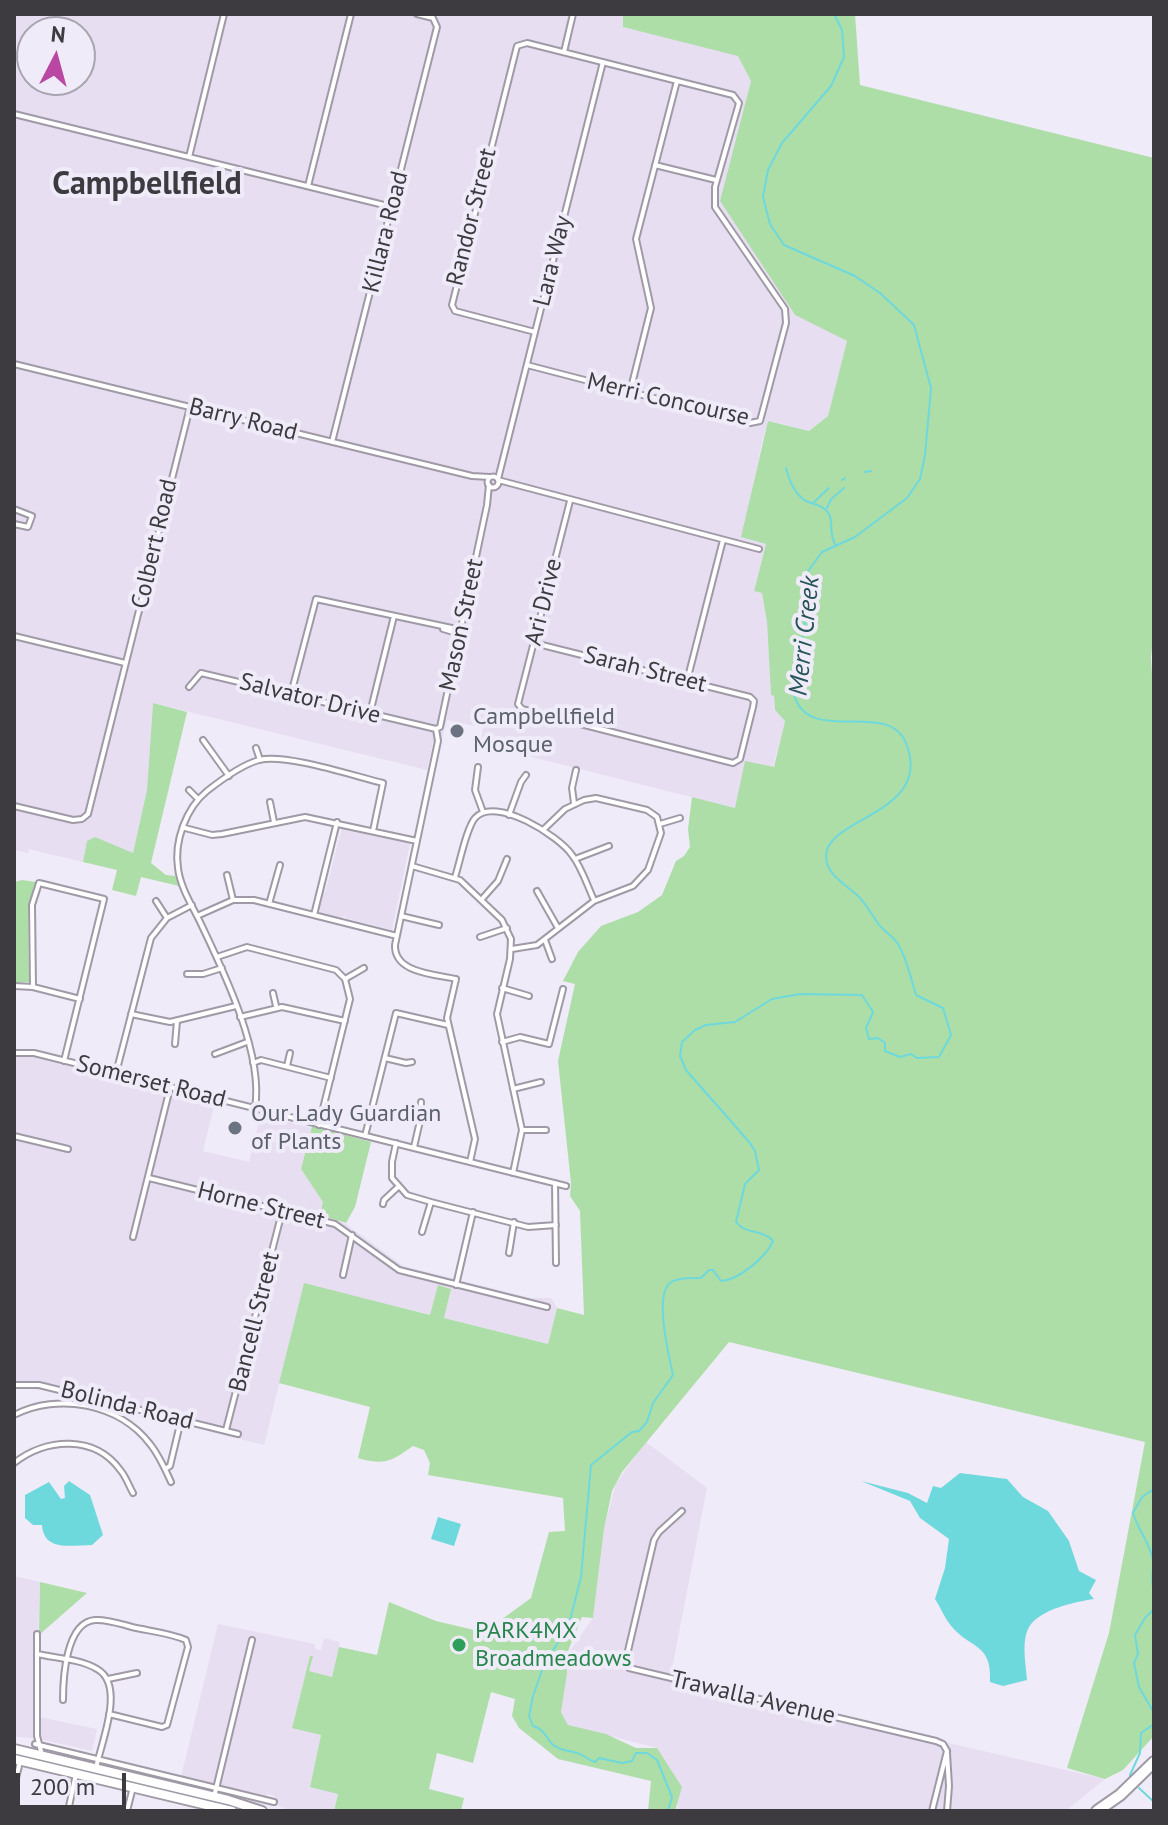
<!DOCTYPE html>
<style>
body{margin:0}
#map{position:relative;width:1168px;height:1825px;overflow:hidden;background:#f0ebf8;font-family:"PT Sans",sans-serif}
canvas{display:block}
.frame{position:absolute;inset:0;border:16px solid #3d3b40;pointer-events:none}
.north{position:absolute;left:16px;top:16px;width:80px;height:80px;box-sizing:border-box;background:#f0ebf8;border:2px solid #a8a5ae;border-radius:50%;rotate:6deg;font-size:22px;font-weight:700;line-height:32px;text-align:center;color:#3d3b40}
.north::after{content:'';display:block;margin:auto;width:28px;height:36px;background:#ba47a1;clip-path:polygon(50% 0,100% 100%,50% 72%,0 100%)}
.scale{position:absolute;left:16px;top:1773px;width:110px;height:36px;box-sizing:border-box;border:4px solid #3d3b40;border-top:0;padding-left:10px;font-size:24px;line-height:28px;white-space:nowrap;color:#3d3b40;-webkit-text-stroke:6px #f0ebf8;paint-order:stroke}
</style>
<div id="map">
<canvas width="1168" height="1825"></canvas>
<div class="frame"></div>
<div class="north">N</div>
<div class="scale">200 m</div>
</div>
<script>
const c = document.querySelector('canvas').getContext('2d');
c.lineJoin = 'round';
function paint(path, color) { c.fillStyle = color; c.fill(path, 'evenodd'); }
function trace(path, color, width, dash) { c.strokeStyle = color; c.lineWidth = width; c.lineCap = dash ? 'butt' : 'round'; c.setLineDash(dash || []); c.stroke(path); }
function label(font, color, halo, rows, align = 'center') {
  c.font = font + ' "PT Sans",sans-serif'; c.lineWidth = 8; c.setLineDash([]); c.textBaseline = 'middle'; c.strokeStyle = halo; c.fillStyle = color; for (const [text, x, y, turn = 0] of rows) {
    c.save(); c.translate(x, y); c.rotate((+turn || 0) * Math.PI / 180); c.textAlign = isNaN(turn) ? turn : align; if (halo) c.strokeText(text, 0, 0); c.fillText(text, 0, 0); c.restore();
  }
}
paint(new Path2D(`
 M14,14h609v13l115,28 13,26 -31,120 75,114 52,26 -19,75 -19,15 -41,-10 -7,26 -19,90 24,7 -12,46 8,3 5,29 4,72 3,2 1,14 10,11 -12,46 -38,41 -255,-64 3,-16 -36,-8 -6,24 -8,-2 -6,28 -274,-67 -6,87 -14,63 -46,-12 -4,21 -54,-13 -1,4 -14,-3zM32,32h48v48h-48z
 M342,827l68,16 -18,87 -46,-12 -2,-3 -2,4 -24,-7 4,-19 4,-3z
 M14,1056h15l186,46 -12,49 46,11 12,-48 50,14 -10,41 23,33 -4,13 26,9 57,42 128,32h20l6,9 -9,37 -104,-26 7,-29 -13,-4 -7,30 -127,-31 -40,161 -220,-55 -30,-2z
 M646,1442l61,46 -37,191 435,100 -39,32h-390l2,-5 -21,-58 -89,-23 -7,-13 5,-56 27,-38 11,-89 12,-46z
 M14,1576l26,6 -5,156 -18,-1 -3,-3z
 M218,1624l97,20v5l6,1 3,-12 16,4 -8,35 -23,-6 3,-14 -2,-1 -18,71 29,8 -11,51 28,7 -4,18h-44l-16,-7 1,-8 -8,-2 -1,2 -85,-19z
 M39,1717l58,12 -5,22 -53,-12z`), '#e7def2');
paint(new Path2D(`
 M623,14h232l5,71 294,73v469l-3,31 3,48v1030l-31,34 -18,9 -38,-11 42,-135 36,-191 -416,-100 -107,130 -10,19 -8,38 -11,89 -11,-1 -16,39 1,17 -6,39 7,13 38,9 30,14h21l25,39 -7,24h-27l3,-30 -93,-22 -39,-31 -7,-12 3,-17 -24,-7 -18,71 -36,-10 -8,36 35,9 -3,13h-127l4,-17 -28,-7 11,-52 -29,-7 18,-72h3l-4,15 23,6 7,-30 38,8 12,-53 47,19 38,9 20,-5 37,-27 18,-66 16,-1 -2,-33 -135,-23 2,-12 -6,-13 -11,-4c-21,15 -29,20 -55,12l12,-51 -91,-24 25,-100 126,32 8,-30 13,4 -7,29 104,26 9,-36 27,7 -4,-104 -10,-15 1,-13 -13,-122 17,-77 -12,-3 15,-29 23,-26 37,-14 24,-17 14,-34 8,-5 6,-9 -2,-18 4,-32 43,11 10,-47 29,6 11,-46 -10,-11 -1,-14 -3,-1 -4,-73 -5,-29 -8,-2 12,-47 -25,-7 27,-116 41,10 19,-15 19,-75 -52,-26 -75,-114 31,-120 -13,-25 -115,-29z
 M153,703l34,9 -36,151 15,12 9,1 4,10 -38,-9 -5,19 -24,-6 5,-20 -34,-8 4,-21 8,-4 38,16 14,-63z
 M22,880l14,2 -8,27 1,73 -15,1v-101z
 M312,1126l59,16 -16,65 -9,16 -26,-8 3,-13 -22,-33z
 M40,1582l47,11 -48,42z`), '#addea8');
paint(new Path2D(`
 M960,1473l47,6 16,18 25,14 21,30 10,30 17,9 -7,13 5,6c-19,3 -54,10 -65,28 -8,14 -3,38 -2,53l-24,6 -13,-4c2,-39 -19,-33 -38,-55 -7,-8 -11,-19 -17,-28l10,-31 4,-29 -29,-21 -10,-17 -49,-20 47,12 19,10 6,-17 8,2z
 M69,1481l21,14 13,40 -11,10c-21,0 -48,7 -50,-20h-9l-8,-7v-23l24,-13 12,17 4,-1 -1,-12z
 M438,1517l23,7 -7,22 -23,-7z`), '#6ed9dc');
trace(new Path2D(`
 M786,468c3,12 8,26 20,33 8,4 18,4 23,13 5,11 -1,19 7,32
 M865,472l6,-1
 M842,480l3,-2
 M813,503l16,-15
 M827,508l4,-9 13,-11
 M1154,1489l-12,8 -9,16c5,17 17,30 20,47 1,11 -3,20 1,32
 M1154,1609l-9,9 -10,17 3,19 -4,9 5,24 15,26
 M1131,1780l-1,-5 10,-22 1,-20 13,-9
 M1139,1788l15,14
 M668,1811l4,-14 -15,-37 -10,-7h-11l-4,8 -10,2 -23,-5 -4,4c-7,-2 -11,-7 -18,-9 -9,-3 -17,-2 -25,-9 -7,-8 -8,-15 -19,-18l-4,-10 4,-20 12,-34 23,-34 13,-51 10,-112 41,-33 7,-1 8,-9 6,-19 20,-28c-4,-19 -19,-79 -3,-92 8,-6 22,-5 31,-5l8,-8h4l8,11c18,-1 45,-24 52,-40 -10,-12 -27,-6 -37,-19l9,-38 14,-14 -4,-19 -5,-8 -64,-73 -6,-14 2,-14 13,-12 11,-5 29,-3 37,-23 28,-5 62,1 11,17 -7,16 3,11 9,-1 7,5v8l15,6 11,-3 6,4 22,-1 12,-22 -8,-27 -27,-13c-5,-16 -9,-36 -18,-51 -5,-7 -12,-12 -18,-18 -7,-9 -13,-21 -21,-29 -12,-12 -34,-22 -33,-42 2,-38 108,-42 80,-112 -18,-45 -99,4 -112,-49l16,-105 -4,-15 16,-22 33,-15 52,-39 13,-19 5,-24 6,-67 -17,-63 -34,-32 -25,-17 -71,-31 -14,-21 -7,-27 5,-27 14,-27 49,-57 13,-29 -2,-27 -8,-16`), '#6ed9dc', 2);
const street = new Path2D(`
 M564,52l9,-38
 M14,114l378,93
 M189,157l35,-143
 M655,165l61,15
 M308,186l43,-172
 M14,364l458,112 18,1
 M527,365l223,58 10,-2 26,-98 -1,-14 -70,-102v-20l24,-84 -6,-8 -206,-52 -10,3 -65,259 3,6 80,21
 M630,392l21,-84 -15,-69 41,-158
 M332,442l105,-415 -4,-9 -16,-4
 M487.5 482a5.5 5.5 0 1 1 11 0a5.5 5.5 0 1 1-11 0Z
 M498,479l105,-417
 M498,480l261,69
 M14,509l18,7 -4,11 -14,-3
 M443,629l17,5
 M14,636l111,27
 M534,643l216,54 4,4 -1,6 -13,52 -7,4 -211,-54 -4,-5 52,-203
 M687,681l36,-141
 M189,687l12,-14 235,56
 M291,694l25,-95 145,31
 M370,713l24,-97
 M203,740l26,36
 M256,748l4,12
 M478,767l-3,23 8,22
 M189,790l9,9
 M270,802l4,20
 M574,803l-2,-15 4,-18
 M14,806l59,14 9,-1 6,-5 102,-407
 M509,815l12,-33 5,-7
 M660,824l20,-6
 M185,828l27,7 10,-1 83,-17 112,24
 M575,859l34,-13
 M412,866l48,14 42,40 9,19 -1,20 -13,55 25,116 -9,43
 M227,875l6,25
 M455,877c5,-15 11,-48 20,-59 20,-23 84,18 97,37 10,13 15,30 22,45
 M537,891l21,37
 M482,899l16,-18 9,-22
 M156,901l11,17
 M269,904l11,-39
 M314,915l23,-93
 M197,916l36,-16h21l143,36
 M401,916l38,9
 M480,937l27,-9
 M545,940l7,19
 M512,949l25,-4 57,-44 39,-15 15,-16 13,-37 -4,-16 -10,-7 -51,-12 -12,2 -19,9 -22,21
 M217,957l30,-10 89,23 9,9 5,20 -31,126
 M187,974h16l19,-6
 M345,979l19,-11
 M14,986l19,1 47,12
 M33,987l-1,-82 7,-22 65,16 -40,162
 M502,988l27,8
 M273,993l3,13
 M131,1014l39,8 66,-16
 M240,1017l42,-10 63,14
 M502,1042l18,-5 29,7 14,-55
 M175,1044l2,-23
 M14,1053h20l532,133
 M215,1054l32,-12
 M385,1058l21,5 6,-1
 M253,1063l8,-3 70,18
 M287,1066l3,-13
 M116,1073l35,-135 16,-20 25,-13
 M513,1089l28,-7
 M255,1108c9,-53 -31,-136 -54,-184 -8,-17 -21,-37 -23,-56 -4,-27 8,-60 29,-77 14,-11 34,-26 52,-31 26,-7 95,16 124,23l-10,48
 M522,1130h24
 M14,1136l54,13
 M365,1136l31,-123 52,12
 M396,1143l-4,19v16l15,17 24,7 97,25 28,-2
 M414,1147l6,-26 1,-19
 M470,1162l5,-23 -28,-121 9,-39c-22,-5 -62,-6 -61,-34l43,-204 -2,-12 4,-2 47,-222 2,-20
 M149,1178l186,46 64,46 148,37
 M555,1183l1,80
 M383,1204l1,-4 14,-13
 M422,1232l9,-30
 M133,1237l37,-149
 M509,1253l5,-31
 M343,1275l9,-40
 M456,1285l17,-73
 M14,1385h25l199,49
 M14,1415c44,-23 106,-11 136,29 9,11 15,25 21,38
 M226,1430l56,-218
 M14,1463c32,-25 81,-29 107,8 5,6 8,15 12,22
 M165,1469l5,-3 11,-46
 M682,1511l-23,21 -5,8 -27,115 2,13 307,73 7,3 4,7
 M37,1634v102l5,19
 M37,1654c18,4 44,5 60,15 29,16 4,74 -1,99
 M108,1679l29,-6
 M63,1700c0,-22 3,-78 32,-80 12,-1 25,4 37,7 17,4 38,6 54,13l2,7 -21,78 -5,2 -53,-13
 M35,1744l239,58
 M947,1753l2,33 -2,25
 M14,1786l6,-24
 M214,1797l38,-157
 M68,1811l8,-37
 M127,1811l6,-24
 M932,1811l15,-60`);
const primary = new Path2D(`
 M14,1749l214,51 34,11
 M14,1759l218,52`);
const highway = new Path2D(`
 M1097,1811l23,-16 34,-33`);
trace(street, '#9f9aa5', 8);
trace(primary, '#9f9aa5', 12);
trace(highway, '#9f9aa5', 14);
trace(street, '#fff', 4);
trace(primary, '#fff', 8);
trace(highway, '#fff', 10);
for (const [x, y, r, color] of [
 [457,731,8,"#6b7280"],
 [235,1128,8,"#6b7280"],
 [459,1645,8,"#2e9e5b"]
]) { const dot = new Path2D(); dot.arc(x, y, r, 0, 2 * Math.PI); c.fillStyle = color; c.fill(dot); trace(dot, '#f0ebf8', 3); }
label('24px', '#3d3b40', '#f0ebf8', [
 ["Randor Street",472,217,-76],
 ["Killara Road",386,232,-76],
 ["Lara Way",553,261,-76],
 ["Merri Concourse",668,400,13],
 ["Barry Road",243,420,14],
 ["Colbert Road",155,544,-77],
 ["Ari Drive",544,602,-76],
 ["Mason Street",462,625,-78],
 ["Sarah Street",645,670,14],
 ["Salvator Drive",310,699,14],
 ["Somerset Road",151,1082,14],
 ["Horne Street",261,1206,14],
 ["Bancell Street",255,1322,-76],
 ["Bolinda Road",127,1406,14],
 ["Trawalla Avenue",753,1698,13]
]);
label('24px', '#5b616d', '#f0ebf8', [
 ["Campbellfield",473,717],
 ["Mosque",473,745],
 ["Our Lady Guardian",251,1114],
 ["of Plants",251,1142]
], 'left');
label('24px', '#27864d', '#f0ebf8', [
 ["PARK4MX",475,1631],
 ["Broadmeadows",475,1659]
], 'left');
label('italic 26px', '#255556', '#f0ebf8', [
 ["Merri Creek",805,636,-84]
]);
label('bold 32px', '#3d3b40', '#f0ebf8', [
 ["Campbellfield",147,185]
]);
</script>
